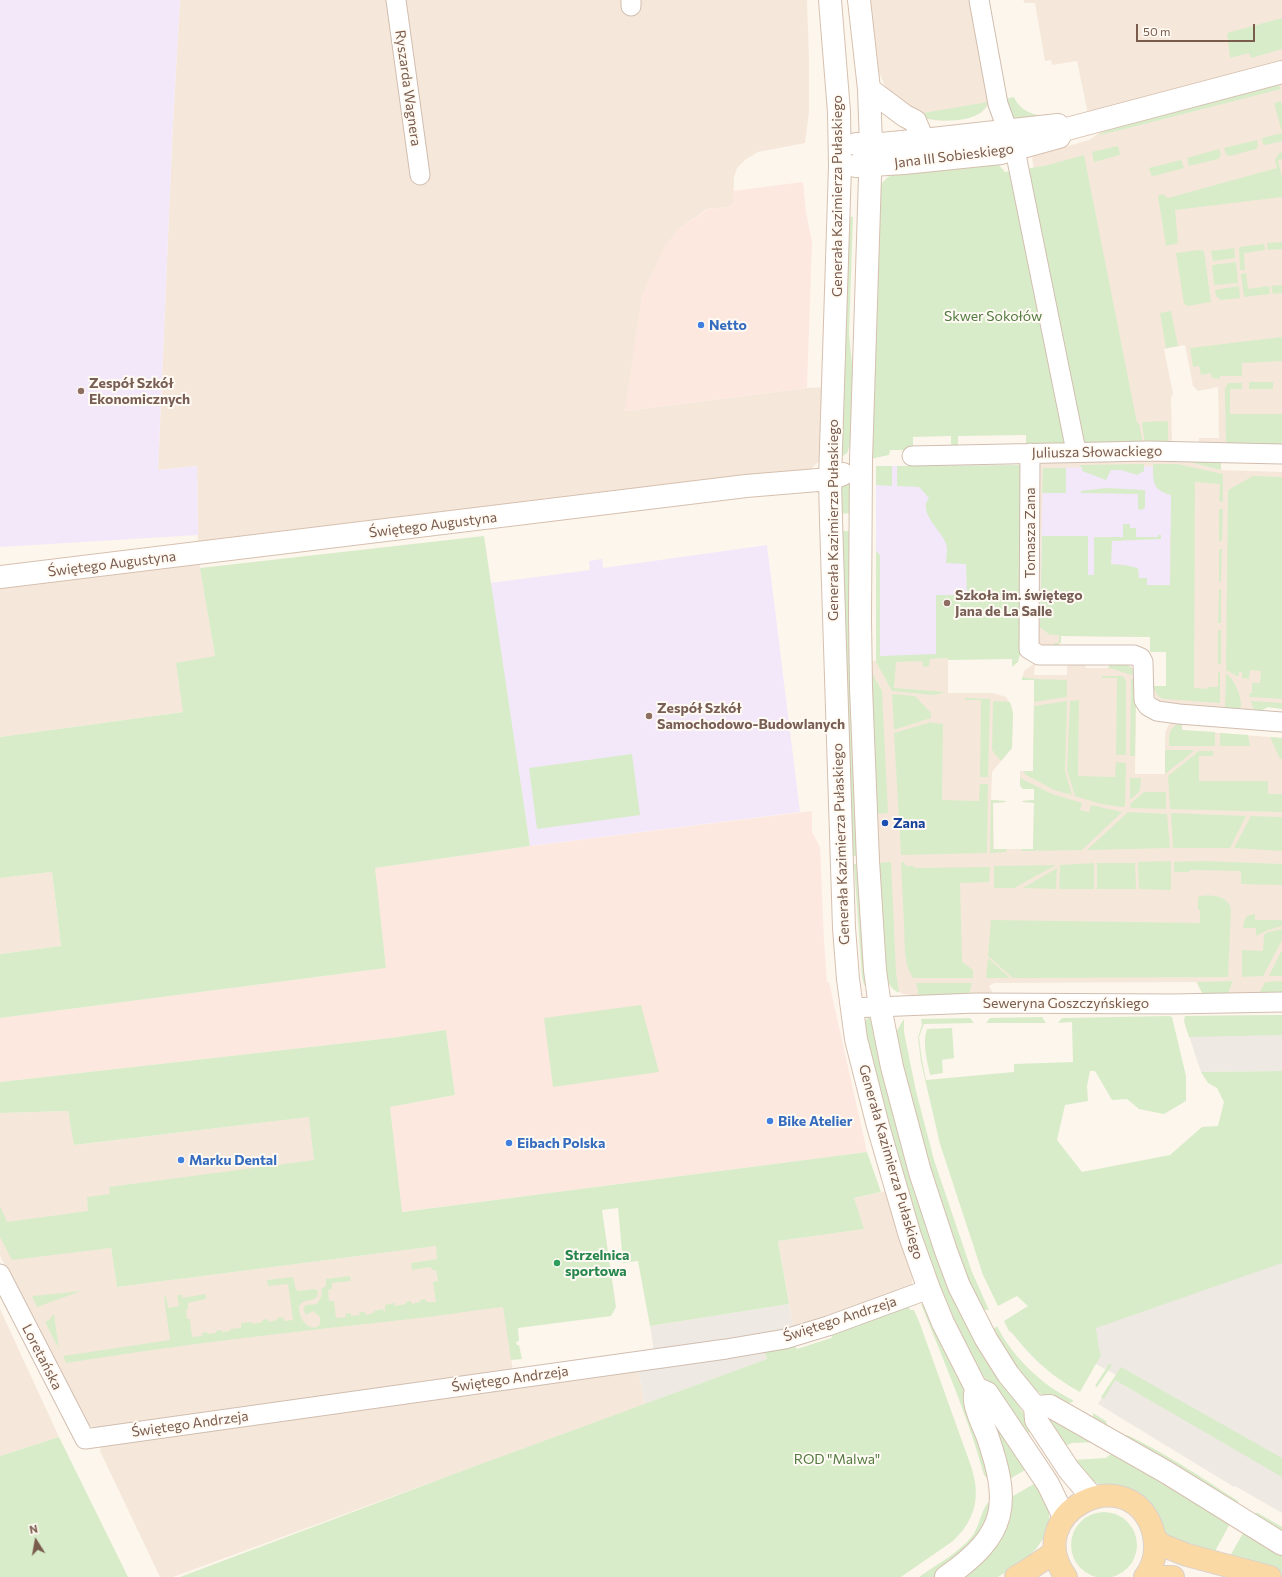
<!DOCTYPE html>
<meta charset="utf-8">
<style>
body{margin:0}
#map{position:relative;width:1282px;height:1577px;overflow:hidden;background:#fdf6ec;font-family:Commissioner,sans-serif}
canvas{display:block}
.north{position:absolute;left:16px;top:1521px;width:40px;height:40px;-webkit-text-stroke:3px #fffaf3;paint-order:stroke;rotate:349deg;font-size:11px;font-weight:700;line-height:16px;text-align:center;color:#7a5c4d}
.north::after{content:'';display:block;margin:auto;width:14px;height:18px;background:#7a5c4d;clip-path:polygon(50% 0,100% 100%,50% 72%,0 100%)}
.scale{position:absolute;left:1136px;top:24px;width:119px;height:18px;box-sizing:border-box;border:2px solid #7a5c4d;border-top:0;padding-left:5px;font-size:12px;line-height:14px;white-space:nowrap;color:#7a5c4d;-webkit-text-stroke:3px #fffaf3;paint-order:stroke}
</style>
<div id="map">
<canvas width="1282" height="1577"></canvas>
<div class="north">N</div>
<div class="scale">50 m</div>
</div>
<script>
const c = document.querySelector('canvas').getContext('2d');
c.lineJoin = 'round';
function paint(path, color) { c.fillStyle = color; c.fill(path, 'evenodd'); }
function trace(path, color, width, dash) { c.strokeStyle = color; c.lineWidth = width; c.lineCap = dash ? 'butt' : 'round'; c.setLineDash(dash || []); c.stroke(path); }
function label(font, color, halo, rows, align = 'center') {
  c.font = font + ' Commissioner,sans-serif'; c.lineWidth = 4; c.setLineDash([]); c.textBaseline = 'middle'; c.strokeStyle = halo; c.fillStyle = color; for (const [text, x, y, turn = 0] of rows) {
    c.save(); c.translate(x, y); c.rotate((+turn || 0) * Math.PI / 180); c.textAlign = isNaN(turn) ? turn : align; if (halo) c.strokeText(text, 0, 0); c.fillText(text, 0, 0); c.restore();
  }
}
paint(new Path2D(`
 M180,0h627l2,58v54l-4,31 -47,9 -13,8 -8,8 -3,9 -1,27 -4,3 -22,2 -30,21 -52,181 182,-23 18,-1 -4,72 -10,10 -6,2 -607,77 -1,-82 -39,4 15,-349z
 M870,0h102l17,99 -2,8 -6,6 -15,5 -22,3 -11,-1 -13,-3 -33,-26 -8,-19z
 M1023,0h259v64l-194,50 -11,-53 -25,4 -1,-5 -6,1 -10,-58h-10z
 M1282,80v366l-83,-2v-6h20l-1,-51 -20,4 -5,-5 -8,-41 -21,4 9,45 -2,3 1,46 -67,2 -20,-14 -53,-272 1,-3 56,-16 16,-11z
 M1177,459l44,11 61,2v237l-14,-2 -6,3 -25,-1 -73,-6 -5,-2 -7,-8v-7h14v-34h-16v-15l-89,-1v6l-3,4 -15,1 -5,-6v-172l2,-4 2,-3z
 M199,561l16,95 -32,56 -183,25v-154z
 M948,658v35h45l13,4 5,8 2,8 -1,35 -20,24 -1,28 15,1v1l-13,1 1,46h39l1,-46 -11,-1 -1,-1 12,-1v-11h-11l-3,-3v-15h13l1,-91h-12l2,-9 11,-8 -1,12h33v-12h17l2,5h22l3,-5 18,2 4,3 2,4 1,38 -1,64h30v-41l3,-7 5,-6 10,-2 -1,12 100,8v256l-80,-1 -6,-11 -202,1 -5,3 5,9 -75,1 -16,-2 -12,-7 -6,-13 -17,-313z
 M52,872l9,74 -61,8v-76z
 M390,1107l11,105 -290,36 6,39 318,-41 69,61 9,64 -418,57 -7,-3 -88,-169v-143l68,-2 7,34z
 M887,1191l26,83 -1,11 -118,46 -16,-90 85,-12 -9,-31z
 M0,1309l59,128 -59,19z
 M637,1366l8,38 -472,173h-13l-60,-126 1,-5z`), '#f5e8da');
paint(new Path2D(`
 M803,182l3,30 6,30 -5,146 -182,23 17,-116 22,-47 13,-18 31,-21 21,-2 4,-3v-13z
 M812,811v21l8,15 4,94 3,41h2l38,170 -466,60 -11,-105 65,-12 -9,-65 -56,8 -390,44v-64l386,-50 -12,-100 156,-22z`), '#fde8e0');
paint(new Path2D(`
 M1282,1015v56l-81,1 -17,-51 1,-5z
 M1282,1256v257l-47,-27 -1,1 -136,-83 18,-29 -46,-25 -7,-17z
 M789,1304l5,27 -140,21 -4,-26z
 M763,1349l4,10 -122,45 -8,-38z`), '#efe9e4');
paint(new Path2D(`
 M0,0h180l-7,121 -15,349 39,-4 1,69 -198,12z
 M1018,465v190l-142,5v-194z
 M1176,466l-1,70h-5v49l-130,38 3,-155z
 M767,545l33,267 -270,34 -40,-263 100,-13 -1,-9 13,-2 1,9z`), '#f3e8fa');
paint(new Path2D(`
 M1282,18v31l-31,9 -2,-5 -19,5 -3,-25z
 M1277,83l4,6 -184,47 16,-9z
 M1014,97c4,10 13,16 24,18l1,7 -25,-2 -4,-5 -6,-16z
 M1281,101l1,6v25l-8,-29z
 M988,102c-7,23 -49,20 -68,15l-2,-6 5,2z
 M1282,133v8l-16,4 -3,-1 -1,-6z
 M1257,140l1,6 -2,3 -26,7 -4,-2 -2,-6z
 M1118,146l2,9 -26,7 -2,-10z
 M1219,149l2,6 -3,4 -29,7 -2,-8z
 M1282,152v7l-4,1 4,18v19l-107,13 3,33 -12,3 -8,-50 4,-2 6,4 109,-30 -2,-8 4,-7z
 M1084,155l53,268h2l4,21 -117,3v-12l-68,1v11h-7v-11l-38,1v13h-23l-1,5 -19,4 10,-274 8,-8 5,-3 99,-12 7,3 6,7 39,-6z
 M1181,160l3,8 -30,8 -3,-1 -2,-7z
 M847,216l6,1 -4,116 6,62 -4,48 -4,10 -4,3 -2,-1z
 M1282,242v7l-14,1 -1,-7z
 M1264,244l1,6 -21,3 1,17h-5l-1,-23z
 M1234,248l1,10 -22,3 -2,-10z
 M1199,250l5,1 7,51 -23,4 -4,-2 -8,-51z
 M1236,262l2,21 -24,2 -2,-20z
 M1246,273l2,16 21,-3 1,8 -26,3 -3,-23z
 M1282,285v8l-9,1 -2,-8z
 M1239,286l1,12 -19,2 -5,-4 -1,-6z
 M1171,311l7,35 -12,2 -6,-35z
 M1282,337v24l-40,2v13h-22v3l-8,-1 -1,-5 -10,2 -2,-9 -6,1 -3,-19z
 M1249,382h24v7h-24z
 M1228,383h14v6h-12v25h52v32l-56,-1 -1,-56z
 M1168,421v22l-23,1 -3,-21 2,-1z
 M1177,459h44v11z
 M1144,464v7l-7,4 -16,-5h-10l-5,10 -24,-9v-4h-2v-2z
 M1153,464h24l46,10v28l-4,-1 1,-17 -25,-2 -1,206 13,1v-2h11v-15h2v31l-55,-4c-7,-1 -10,-7 -12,-13h13v-34h-16v-15l-89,-1v6l-7,6v-5h5v-8h-9l-10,-8 2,-91h46v39h6v-38h29v-13h7v4h6v9h22v-2h3v4l-49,2 -1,23 14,1 13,3 1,10h8v7h23l1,-90c-19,-5 -18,-14 -18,-31z
 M1024,465l-3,186 -3,11 -6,5v-8l-64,1v-2l-18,1 -1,7 -3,1 -3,-1 -1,-5 -26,1 -2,26 52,4 -12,3 -42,-4 -16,-29v-111l4,4v101l56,-2v-59h31l-1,-31 -20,-1c0,-5 2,-14 0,-19 -4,-14 -29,-31 -17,-46l-10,-11 -22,-1v-20z
 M876,466h16v20l-16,-1z
 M1043,468h23v25h-24z
 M1253,476l29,1v222l-32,-2 -1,-4h3v-10h8l1,-12 -11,-1 -1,9 -7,-1v-6h-3v4h-2l-11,-6 2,-180z
 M842,482h10v31l-14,1v-30z
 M1106,488l39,2v17l-3,3 -4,-1v-15l-57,-1v-2z
 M1219,509h4l-1,32h-3z
 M838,531h13l9,325h-7l-6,-70z
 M484,536l46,310 -155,22 11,100 -386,50v-64l61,-8 -9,-74 -52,6v-141l183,-25 -7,-49 39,-7 -15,-88z
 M1219,549h3l-1,33h-2z
 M1219,589h2v34h-3z
 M1218,630h3v34h-3z
 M1111,663c11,1 20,0 25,12 -10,0 -18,-6 -28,-7z
 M868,666l14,25 6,122 -14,1z
 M1226,674c8,4 16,23 15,33l-4,2 -12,-1z
 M1102,676h21l3,5v74h-10l1,-77h-15z
 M1022,677l14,2 30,1 1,1v16l-33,5v-22h-12z
 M1131,679h5v2l-1,75h-5z
 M892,694l23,2 16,17v5l-37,12z
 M965,698l25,1 -2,78h-8l1,-77h-16z
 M1079,700l-1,76 37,1 1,-15 10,1 -1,43 -3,1 -21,-3 -26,-8 -8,-26 3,-69z
 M994,701l16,1 3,11 -1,35 -11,13 -9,-11 1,-47z
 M1067,701l-2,70 7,24 -18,-5 -28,-15 -3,-4h10l1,-65z
 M1251,701l31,2v6l-14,-2 -6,3h-5l-4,-2z
 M931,722l2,1 10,1 -1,76 37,1 1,-17h8l-1,69 -86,2 -7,-122z
 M1178,724h4v6l33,2v14h-46c0,-10 -1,-17 9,-22z
 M1220,733l28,2 2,11h-30z
 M1270,737l12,1v21h-2z
 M1165,750h27l2,1 -29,23z
 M1199,751h14v5h-14v25h69v13h14v18l-111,-3 -1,-2 -2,-31z
 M632,754l8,61 -103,14 -8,-61z
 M1020,778l32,16 30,9 -2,7 9,2 2,-7 31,7 -1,1 -39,37 -60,1 -1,-2h12l1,-46 -11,-1 -1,-1 12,-1v-11h-11l-3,-4z
 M1130,778h11l-1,13 -10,9z
 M1144,792h22v17l-35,-1 -1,-4z
 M991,800l15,1v1l-13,1v46h14l-1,3 -16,1z
 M1128,812l39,2 3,34 -83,2z
 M1171,813l75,3 -16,32h-57z
 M1251,816l31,1v34l-48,-3z
 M1171,861v29l-32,-1 -1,-27z
 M1201,861l81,3v21l-41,-1v-13l-51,-1 -1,2h-15v-10z
 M891,862l5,110 3,21 -5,-3 -8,-10 -9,-117z
 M904,862l2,4h7l2,2 75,-1 -1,15 -29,1 2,79 11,8v8h-60c-10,-15 -8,-36 -9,-54 -1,-20 -2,-41 -3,-61z
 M1094,863v26h-35l1,-24z
 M1097,863h38l1,26h-39z
 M854,864h6l7,122 -3,-1 -2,-8z
 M1056,865l-42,23h-20v-22z
 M1057,868l-1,21 -33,-1z
 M1198,897c11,-3 30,-2 33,12l-3,68 -215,1 -25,-22 3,-36 209,3v-13h-2z
 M1255,914v6h27v6l-14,4 -12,6v-8h-13l1,-7 3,-5z
 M1282,929v11l-19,36 -21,1v-27l21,1 1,-16 4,-3z
 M1282,950v26h-13z
 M988,958l22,20h-24z
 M1233,981l-5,12h-26l-5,-11z
 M1282,981v13h-23l6,-12z
 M916,983h56l-3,12 -50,1z
 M641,1005l18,67 -106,15 -9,-69z
 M1282,1015v20l-93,2 -5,-16 1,-5z
 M870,1016l110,332 54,81 -11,8 -46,-71 -25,-42 -50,-142 -38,-156 1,-5z
 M1169,1016l3,1 14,59v25l-22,13 -25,-5 -12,-10 -15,1 -17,-29h-5l-3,15 1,15 -23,4 -8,35 25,32 88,-17 32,-28 16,-1 6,-24 -7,-14 -9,-5 -7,-11 81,-1v192l-186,65 3,21 2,6 -21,37c-29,-16 -47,-33 -68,-59l-3,-2 -5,-10 24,-15 -11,-10 -19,10 -15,-31 -43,-131 -19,-82 -3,-25 4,-12 -1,-6 49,-1 4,5 -50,1 -5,13 3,23 4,20 88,-8v-8l59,-2 -1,-40 -14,1 4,-5z
 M1042,1017l4,6h-60l4,-5z
 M904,1019v13l12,59 18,69 38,112 17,38 -9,-1 -29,-74 -43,-136 -12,-67z
 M952,1028l2,30 -12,2 1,13 -13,2c-3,-15 -8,-32 -3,-46z
 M446,1030l9,65 -65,12 12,105 465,-60 14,40 -27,6 10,31 -86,12 11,63 -139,22 -12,-65 -15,2 -5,-55 -16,2 14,97 -5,9 -93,12 1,13 -3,1 1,3h2l3,14 -11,1 -8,-53c-28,3 -56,8 -84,11 -118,13 -236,26 -353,45l-3,-7 107,-16 -6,-43 2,-1 2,12 11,-2 -2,-11h5v3l24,-4v5l-18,4v6l-2,1 1,9h3l2,18 10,-1v-3l5,-1 1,2 8,-1v-2l6,-1v2l8,-1v-2l11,-1v-5l10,-1 1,2 11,-2 -1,-2 6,-1 1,3 8,-2v-2l6,-1 1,4 9,-1 -5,-36 -20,2 -1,-6 25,-3c4,4 1,10 6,14l17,-2 3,2c-1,2 0,4 -1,6 -4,5 -13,1 -18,9 -1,23 25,29 21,11l-7,-6 -7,4 -3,-6 3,-4 11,-1 5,-9 -1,-6 5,-3v-7l24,-3 1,5 -19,2v6l-4,1 1,11h5l2,17 10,-1 -1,-3 6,-1v3l9,-1 -1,-3h6l1,3 8,-2v-2l9,-2 1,3h1v-7l10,-2v3l11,-2v-2l5,-1 1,3 8,-2v-2l6,-1v3h10l-3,-20 5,-1 -2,-11h-4l-1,-3 -19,3 -1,-7 26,-4 -1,-13 -319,41 -6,-39 -99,12 -12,-23v-31l7,16 81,-11 -1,-14 23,-3 -1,-7 205,-27 -5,-43 -235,28 -6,-34 -68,2v-31l390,-44z
 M81,1291l-44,16 -5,-11z
 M908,1304l2,6h4l6,14 51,142c10,30 5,53 -18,75l-52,36h-721l290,-109 297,-109 -4,-10 30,-6 4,6 34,-11h1l-1,-6z
 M921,1304l5,2 39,85 25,90 -6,-6c-16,-59 -41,-115 -63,-171z
 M54,1314l5,35 -14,-27 4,-2z
 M997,1326c10,21 29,42 48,57 9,7 19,12 29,18l-6,3c-6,-2 -15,-2 -21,-6 -24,-15 -40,-43 -57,-66z
 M1109,1364l3,1 -15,22 -2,-1z
 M1121,1367l161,91v19l-167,-97 -11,19 -3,-2z
 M980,1396l50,71 -22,13z
 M1041,1412l58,30 -27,1 -12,5z
 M1093,1413l13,8 2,6 -15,-8z
 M1124,1435c6,0 13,5 19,8 33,17 64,38 95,58l1,4 -119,-65z
 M59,1437l69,140h-128v-121z
 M1112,1453l120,67 -18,33 -33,-5 -75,-61 -15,-6 -18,-21 33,-2z
 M1039,1481l10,26v15l-4,14 -9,13 -14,13 -24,15h-43l51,-80 7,-1z
 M991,1500l-4,29 -51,48h-17c18,-13 40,-24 54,-42 7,-10 9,-29 18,-35z
 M1071 1545a33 33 0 1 1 66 0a33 33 0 1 1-66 0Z
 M1255,1513h3l24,14v11l-31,-19z
 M1246,1528l36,22v25l-52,-19z`), '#d8ecc9');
const street = new Path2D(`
 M396,0l24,175
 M631,0v6
 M979,0l19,104 17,46 61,301
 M1030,453l-1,196 10,6h95l7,3 2,4 1,38 4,6 9,5 22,3 103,8
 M912,456l237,-5 133,3
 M851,1008l125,-5 196,1 110,-2
 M0,1274l85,165 641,-90 59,-10 43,-13 101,-37`);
const secondary = new Path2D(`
 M830,0l9,112 1,54 -10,313 1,42 13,407 4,51 8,60 22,87 32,110 19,53 14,34 33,65 11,5 53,79 8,12 16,33
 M859,0l10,89 2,56 -10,315 -1,159 1,68 7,174 7,109 5,37 12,60 28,105 26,79 13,35 27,53 22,35 27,33 1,13 33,50 23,27
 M869,89l36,27 10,5 8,19
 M856,144l15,1 52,-5 135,-15 3,3
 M855,166l49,-3 97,-10 58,-16 4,-7 219,-58
 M0,577l746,-91 84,-7 13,-5
 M1035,1407l15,-1 116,66 116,72
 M946,1577c62,-43 65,-73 41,-142 -4,-10 -12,-26 -12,-35 -1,-4 1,-9 1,-12`);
const primary = new Path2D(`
 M1155,1538l7,7 25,10 83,22
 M1016,1577l12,-7 27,-18
 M1066,1577c-46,-63 60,-119 86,-49 6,18 4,34 -7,49
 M1145,1577h28`);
trace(street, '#d1beb0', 21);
trace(secondary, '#d6c0b0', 24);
trace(primary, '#dad1cd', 24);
trace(street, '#fff', 19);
trace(secondary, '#fff', 22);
trace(primary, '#fbd9a5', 22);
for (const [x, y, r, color] of [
 [701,325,4,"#3f7fe0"],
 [81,391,4,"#8d6e63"],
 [947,603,4,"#8d6e63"],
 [649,716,4,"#8d6e63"],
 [885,823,4,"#1a4fb4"],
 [770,1121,4,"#3f7fe0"],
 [509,1143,4,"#3f7fe0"],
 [181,1160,4,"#3f7fe0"],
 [557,1263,4,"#2e9e5b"]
]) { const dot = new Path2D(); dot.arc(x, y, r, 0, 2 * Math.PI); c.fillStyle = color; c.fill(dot); trace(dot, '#fffaf3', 1.5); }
label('14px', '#7a5c4d', '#fffaf3', [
 ["Ryszarda Wagnera",408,88,82],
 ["Jana III Sobieskiego",954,156,-7],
 ["Generała Kazimierza Pułaskiego",837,196,-90],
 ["Juliusza Słowackiego",1097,452,-1],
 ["Generała Kazimierza Pułaskiego",833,520,-90],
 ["Świętego Augustyna",433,525,-7],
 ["Tomasza Zana",1030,533,-90],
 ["Świętego Augustyna",112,564,-7],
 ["Generała Kazimierza Pułaskiego",841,844,-92],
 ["Seweryna Goszczyńskiego",1066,1003],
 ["Generała Kazimierza Pułaskiego",891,1162,74],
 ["Świętego Andrzeja",840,1319,-18],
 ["Loretańska",42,1357,63],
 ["Świętego Andrzeja",510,1379,-8],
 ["Świętego Andrzeja",190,1424,-8]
]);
label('14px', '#537a41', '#fffaf3', [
 ["Skwer Sokołów",993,316],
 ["ROD \"Malwa\"",837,1459]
]);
label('bold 14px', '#366cbe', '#fffaf3', [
 ["Netto",709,325],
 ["Bike Atelier",778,1121],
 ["Eibach Polska",517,1143],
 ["Marku Dental",189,1160]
], 'left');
label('bold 14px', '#785e54', '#fffaf3', [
 ["Zespół Szkół",89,383],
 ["Ekonomicznych",89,399],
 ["Szkoła im. świętego",955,595],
 ["Jana de La Salle",955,611],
 ["Zespół Szkół",657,708],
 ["Samochodowo-Budowlanych",657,724]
], 'left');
label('bold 14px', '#164399', '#fffaf3', [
 ["Zana",893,823]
], 'left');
label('bold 14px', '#27864d', '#fffaf3', [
 ["Strzelnica",565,1255],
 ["sportowa",565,1271]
], 'left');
</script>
